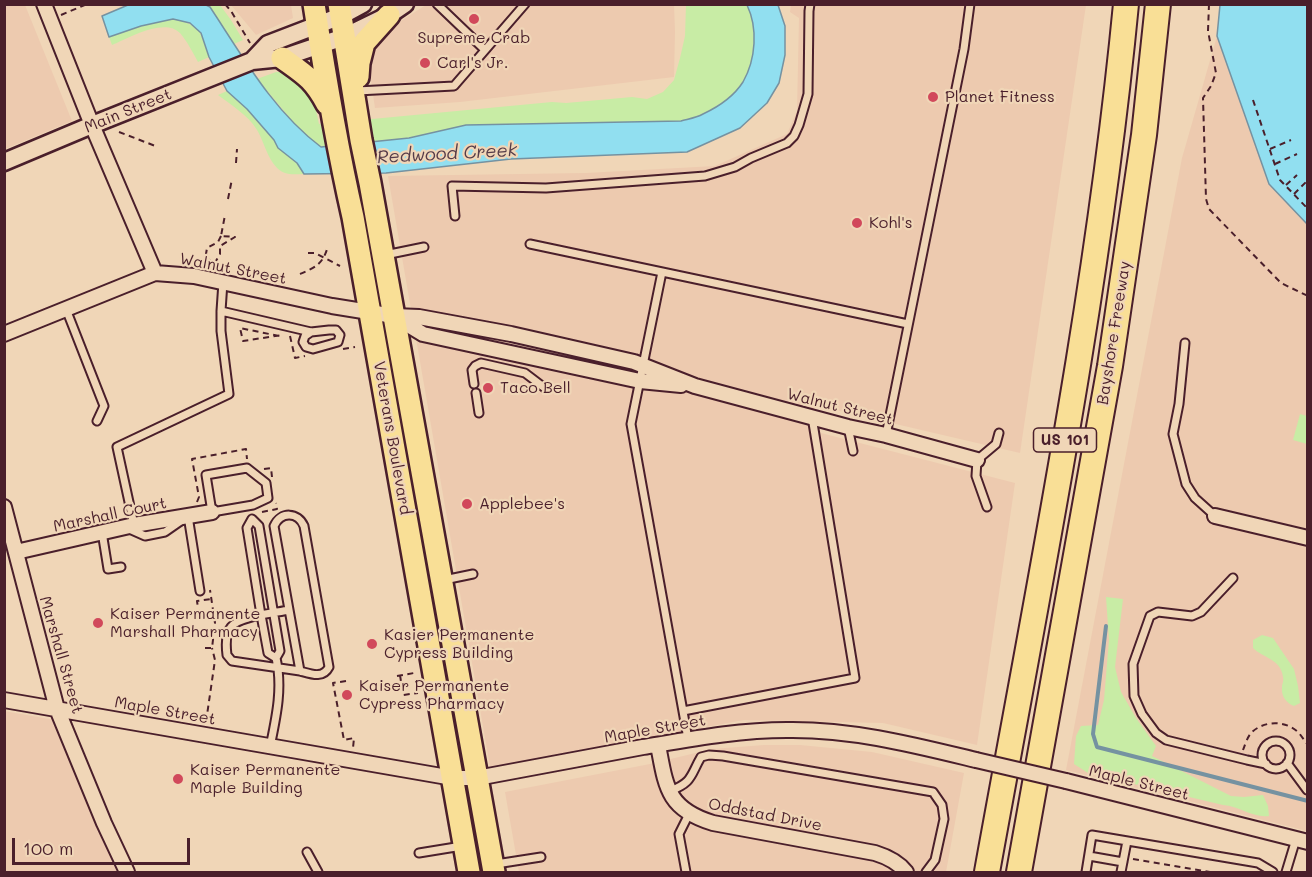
<!DOCTYPE html>
<style>
body{margin:0}
#map{position:relative;width:1312px;height:877px;overflow:hidden;background:#f0d6b7;font-family:Mali,sans-serif}
canvas{display:block}
.frame{position:absolute;inset:0;border:6px solid #4a1f2b;pointer-events:none}
.scale{position:absolute;left:12px;top:838px;width:178px;height:27px;box-sizing:border-box;border:3px solid #4a1f2b;border-top:0;padding-left:8px;font-size:18px;line-height:21px;white-space:nowrap;color:#4a1f2b;-webkit-text-stroke:4px #f0d6b7;paint-order:stroke}
</style>
<div id="map">
<canvas width="1312" height="877"></canvas>
<div class="frame"></div>
<div class="scale">100 m</div>
</div>
<script>
const c = document.querySelector('canvas').getContext('2d');
c.lineJoin = 'round';
function paint(path, color) { c.fillStyle = color; c.fill(path, 'evenodd'); }
function trace(path, color, width, dash) { c.strokeStyle = color; c.lineWidth = width; c.lineCap = dash ? 'butt' : 'round'; c.setLineDash(dash || []); c.stroke(path); }
function label(font, color, halo, rows, align = 'center') {
  c.font = font + ' Mali,sans-serif'; c.lineWidth = 4.5; c.setLineDash([]); c.textBaseline = 'middle'; c.strokeStyle = halo; c.fillStyle = color; for (const [text, x, y, turn = 0] of rows) {
    c.save(); c.translate(x, y); c.rotate((+turn || 0) * Math.PI / 180); c.textAlign = isNaN(turn) ? turn : align; if (halo) c.strokeText(text, 0, 0); c.fillText(text, 0, 0); c.restore();
  }
}
paint(new Path2D(`
 M5,4l20,1 47,116 -67,28z
 M231,5h60l2,13 -37,17z
 M426,5h248l1,27 -1,45 -214,25 -85,6 -7,-48 5,-16 7,-10z
 M791,5h295l-66,448 -206,-48 7,28 194,50 -38,262 -94,-22 -139,-3 -254,47 -102,-591 198,-3 129,-7 72,-32 10,-23 2,-93 -9,-6z
 M1217,36l52,148 38,40v607l-241,-61 116,-612z
 M4,711l51,9 62,152h-112z
 M764,745h36l72,7 92,21 -18,99h-427l-14,-80 145,-28 62,-15z`), '#edcaaf');
paint(new Path2D(`
 M206,5h14l11,15 12,20 -9,4 -24,-37z
 M686,5h61c11,23 9,54 -4,77 -9,14 -25,25 -40,32 -6,4 -15,5 -22,7l-215,4 -57,13 -88,9 -17,-12 -47,-56 19,-7h6l12,3 20,26 5,23 233,-22 14,1 66,-6 15,2 16,-7 11,-12 6,-22 5,-22z
 M174,19c28,7 26,12 35,38l-11,5c-5,-9 -11,-21 -18,-29 -15,-16 -52,5 -68,12l-3,-8 32,-11z
 M227,91l20,18 27,31 4,8 19,15 7,11c-6,0 -14,1 -19,-1 -16,-6 -20,-30 -28,-43 -9,-15 -26,-25 -39,-35z
 M1300,414l7,2v28l-14,-4z
 M1106,597l17,2 -8,68 6,25 15,26 20,28 -4,10 79,40 13,1 19,-2 5,11 1,10c-17,2 -29,-10 -46,-11l-135,-32 -14,-9 2,-28 5,-10 17,-1 6,-25 5,-60z
 M1262,635l11,3 21,31 4,17 2,17 -6,3c-8,-3 -13,-10 -12,-19 0,-3 2,-6 1,-10 -2,-18 -20,-19 -30,-29v-8z`), '#c8eca5');
const water = new Path2D(`
 M128,5h78l4,2c33,50 63,104 111,140l88,-9 57,-13 215,-4c7,-2 15,-3 22,-7 15,-7 31,-18 40,-32 13,-23 15,-54 4,-77h31l7,21v29l-6,28 -12,20 -27,25 -53,24 -176,7 -125,14 -82,1 -7,-11 -19,-15 -4,-8 -27,-31 -20,-18 -18,-34 -8,-24 -11,-10 -17,-4 -32,7 -32,11 -7,-21z
 M1220,5h87v219l-38,-40 -52,-148z`);
paint(water, '#91dff0');
trace(water, '#7592a1', 1.5);
trace(new Path2D(`
 M1106,626l-13,108 4,13 211,54`), '#7592a1', 4);
const service = new Path2D(`
 M437,4l48,46
 M357,91l97,-5 71,-82
 M455,216l-3,-30 94,2 159,-12 30,-9 16,-9 36,-15 7,-7 5,-11 9,-31 1,-83 1,-7
 M530,244l378,80
 M385,255l39,-8
 M662,272l-31,152 57,315
 M66,309l38,97 -7,15
 M221,311l90,21 18,-2h7l4,5 -2,7 -25,7 -7,-2 -3,-5 2,-6 6,-4
 M1185,343l-6,61 -6,30 13,50 9,14 20,18
 M474,384l-2,-14 3,-4 6,-3 44,10 21,16
 M476,393l3,20
 M848,427l5,24
 M886,435l78,-386 6,-45
 M247,468l19,15 2,15 -15,7 -41,7 -6,-37z
 M987,507l-11,-31 1,-16 19,-16 3,-11
 M134,525l-17,-78 112,-53 -8,-63v-20l2,-29
 M127,528l18,8 20,-4 23,-16 12,75
 M102,532l6,37 13,-2
 M1233,578l-32,34 -9,4 -34,-4 -8,4 -17,48 1,32 8,18 14,19 10,7 81,20 19,4
 M444,580l29,-6
 M289,610c-14,3 -50,6 -58,17 -6,7 -5,20 -4,28l5,6 68,10c11,3 23,8 29,-4l-25,-141c-6,-14 -23,-15 -30,0l26,145
 M683,711l172,-33 -43,-261
 M1262 755a14 14 0 1 1 28 0a14 14 0 1 1-28 0Z
 M270,747c6,-29 13,-59 6,-89l-8,-5 -7,-38 -14,-87 5,-9 7,7 1,6 20,119 -4,7
 M1287,763l20,27
 M670,791c23,-9 20,-15 31,-34l8,-2 14,1 210,36 9,13 2,14 -9,41 -9,12
 M307,852l11,20
 M419,853l43,-7
 M1089,856l34,6
 M496,864l45,-7
 M686,872l-7,-38 10,-20
 M1086,872l6,-37 166,28 15,9
 M1121,872l6,-31
 M1286,872l10,-33`);
const minor = new Path2D(`
 M44,4l48,121 63,148
 M395,317l28,17 217,47 41,4
 M4,334l151,-61 39,3 138,30 62,10 25,1 92,17 123,28 61,24 153,41 38,8 91,25
 M4,507l53,202 47,114 23,49
 M1215,516l93,22
 M16,552l118,-27 78,-13
 M4,700l449,78h24c55,-10 110,-21 166,-31 48,-8 95,-17 144,-17 65,-1 127,15 189,30
 M658,745c8,42 9,64 55,78l162,30c13,4 23,9 31,19
 M1066,781l242,61`);
const tertiary = new Path2D(`
 M252,61l16,-17 73,-28 22,-12
 M4,162l88,-37 160,-64 30,-3 62,-21 45,-22 16,-11`);
const primary = new Path2D(`
 M314,4c11,72 23,143 39,213l116,655
 M339,4l22,136 9,43 124,689
 M282,58c22,16 31,20 45,46
 M358,77l1,-14 5,-20 25,-28`);
const motorway = new Path2D(`
 M987,872c52,-288 111,-576 139,-868
 M1019,872l91,-506 34,-231 14,-131`);
trace(service, '#4a1f2b', 11);
trace(minor, '#4a1f2b', 18);
trace(tertiary, '#4a1f2b', 21);
trace(primary, '#4a1f2b', 26);
trace(motorway, '#4a1f2b', 28);
trace(new Path2D(`
 M225,4l6,7 19,32
 M1209,4l-1,27 8,42 -5,13 -8,12 3,101 3,10 72,74 27,13
 M61,15l26,-11
 M1253,100l27,80 28,29
 M119,132l39,15
 M1270,149l21,-9
 M236,163l1,-14
 M1275,164l22,-10
 M1286,185l11,-10
 M1294,194l14,-14
 M228,199l4,-20
 M221,236l-3,6 -11,6 -1,6 7,12 7,-12v-8l15,-9 -14,-1 4,-21
 M308,253h7l25,13
 M300,274c16,-7 23,-10 28,-28
 M279,336l-39,-8 3,13 39,-6
 M290,336l5,22 10,-2
 M343,349l12,-2
 M264,469l7,-1 1,9
 M197,502l2,-5 -7,-38 54,-10 1,10
 M262,512l15,-3 -1,-6
 M199,615l-2,-14 14,-2
 M205,648h7l3,-25 -5,-33
 M400,675l3,20 15,-2
 M397,676l17,-3
 M346,681l-13,2 11,57 10,-2 -1,10
 M206,722l9,-62 -3,-12
 M1243,750c2,-5 4,-12 8,-17 13,-13 35,-13 48,0 3,4 6,8 9,12
 M1133,859l77,13`), '#4a1f2b', 2, [6, 4.5]);
trace(service, '#f0d6b7', 7);
trace(minor, '#f0d6b7', 14);
trace(tertiary, '#f0d6b7', 16);
trace(primary, '#f9df96', 21);
trace(motorway, '#f9df96', 24);
const minorBridge = new Path2D(`
 M976,760l90,21`);
trace(minorBridge, '#4a1f2b', 18, []);
trace(minorBridge, '#f0d6b7', 14);
for (const [x, y, r, color] of [
 [474,19,6,"#d1495b"],
 [425,63,6,"#d1495b"],
 [933,97,6,"#d1495b"],
 [857,223,6,"#d1495b"],
 [488,388,6,"#d1495b"],
 [467,504,6,"#d1495b"],
 [98,623,6,"#d1495b"],
 [372,644,6,"#d1495b"],
 [347,695,6,"#d1495b"],
 [178,779,6,"#d1495b"]
]) { const dot = new Path2D(); dot.arc(x, y, r, 0, 2 * Math.PI); c.fillStyle = color; c.fill(dot); trace(dot, '#f0d6b7', 2); }
for (const [x, y, w] of [
 [1065,440,63]
]) { const box = new Path2D(); box.roundRect(x - w / 2, y - 12, w, 24, 4.5); c.fillStyle = '#f0d6b7'; c.fill(box); trace(box, '#4a1f2b', 1.5); }
label('bold 15px', '#4a1f2b', null, [
 ["US 101",1065,440]
]);
label('16px', '#4a1f2b', '#f0d6b7', [
 ["Supreme Crab",474,38,"center"],
 ["Carl's Jr.",437,63],
 ["Planet Fitness",945,97],
 ["Kohl's",869,223],
 ["Taco Bell",500,388],
 ["Applebee's",479,504],
 ["Kaiser Permanente",110,614],
 ["Marshall Pharmacy",110,632],
 ["Kasier Permanente",384,635],
 ["Cypress Building",384,653],
 ["Kaiser Permanente",359,686],
 ["Cypress Pharmacy",359,704],
 ["Kaiser Permanente",190,770],
 ["Maple Building",190,788]
], 'left');
label('16px', '#4a1f2b', '#f0d6b7', [
 ["Main Street",128,111,-22],
 ["Walnut Street",233,269,11],
 ["Bayshore Freeway",1114,333,-81],
 ["Walnut Street",840,407,14],
 ["Veterans Boulevard",392,438,80],
 ["Marshall Court",110,515,-12],
 ["Marshall Street",61,655,74],
 ["Maple Street",165,711,10],
 ["Maple Street",655,729,-10],
 ["Maple Street",1139,783,14],
 ["Oddstad Drive",765,815,11]
]);
label('italic 18px', '#553c49', '#f0d6b7', [
 ["Redwood Creek",447,154,-3]
]);
</script>
